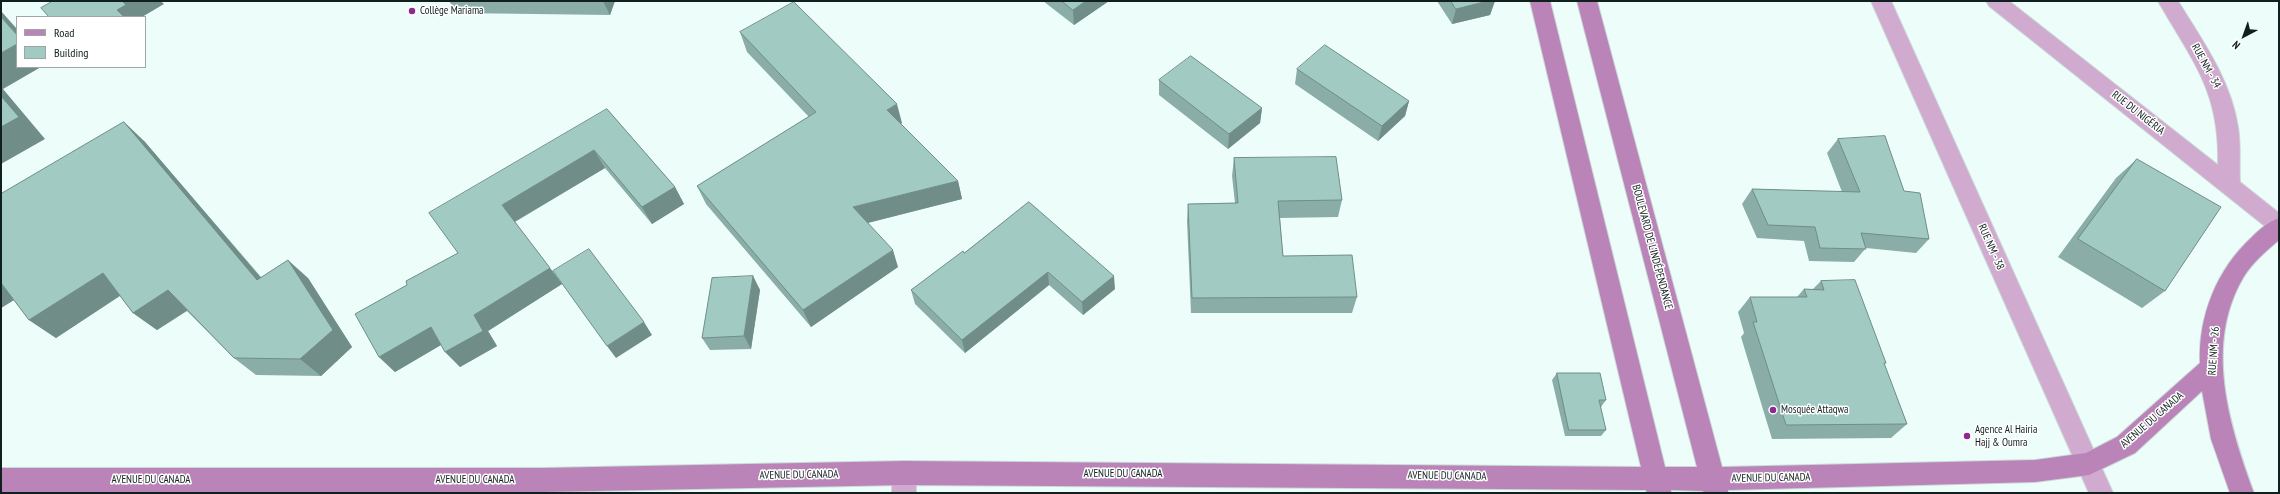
<!DOCTYPE html>
<meta charset="utf-8">
<style>
body{margin:0}
#map{position:relative;width:2280px;height:494px;overflow:hidden;background:#edfefa;font-family:"PT Sans Narrow",sans-serif}
canvas{display:block}
.frame{position:absolute;inset:0;border:2px solid #10201e;pointer-events:none}
.legend{position:absolute;left:16px;top:16px;width:130px;height:52px;box-sizing:border-box;background:#fff;border:1px solid #9fa6a5;margin:0;padding:5px 7px;list-style:none;font-size:12px;color:#10201e}
.legend li{display:flex;align-items:center;gap:8px;height:20px}
.legend b{width:20px;border:1px solid #9fa6a5}
.north{position:absolute;left:2224px;top:16px;width:40px;height:40px;-webkit-text-stroke:3px #fff;paint-order:stroke;rotate:221deg;font-size:11px;font-weight:700;line-height:16px;text-align:center;color:#10201e}
.north::after{content:'';display:block;margin:auto;width:14px;height:18px;background:#10201e;clip-path:polygon(50% 0,100% 100%,50% 72%,0 100%)}
</style>
<div id="map">
<canvas width="2280" height="494"></canvas>
<div class="frame"></div>
<ul class="legend">
<li><b style="height:5px;background:#ba84b9"></b>Road</li>
<li><b style="height:11px;background:#a0cac2"></b>Building</li>
</ul>
<div class="north">N</div>
</div>
<script>
const c = document.querySelector('canvas').getContext('2d');
c.lineJoin = 'round';
function trace(path, color, width, dash) { c.strokeStyle = color; c.lineWidth = width; c.lineCap = dash ? 'butt' : 'round'; c.setLineDash(dash || []); c.stroke(path); }
function paint(path, color) { c.fillStyle = color; c.fill(path, 'evenodd'); }
function label(font, color, halo, rows, align = 'center') {
  c.font = font + ' "PT Sans Narrow",sans-serif'; c.lineWidth = 3; c.setLineDash([]); c.textBaseline = 'middle'; c.strokeStyle = halo; c.fillStyle = color; for (const [text, x, y, turn = 0] of rows) {
    c.save(); c.translate(x, y); c.rotate((+turn || 0) * Math.PI / 180); c.textAlign = isNaN(turn) ? turn : align; if (halo) c.strokeText(text, 0, 0); c.fillText(text, 0, 0); c.restore();
  }
}
const street = new Path2D(`
 M1871,1h20l222,492h-24z
 M1986,1h23l209,164c2,-74 -25,-103 -60,-164h20c24,39 53,79 60,126 3,18 1,36 2,55l39,31v21l-8,-3 -282,-225z
 M904,461l9,4 3,8v20h-24v-20l3,-8z`);
const secondary = new Path2D(`
 M1530,1h20l115,466h32l-120,-466h20l125,466 313,-7 51,-7 31,-16 83,-74c-2,-47 17,-94 52,-126 8,-8 16,-15 27,-19v22c-13,11 -27,23 -36,38 -39,67 -14,147 11,215h-24l-19,-54 -9,-48 -67,62 -46,22 -54,7 -307,8v3h-24l-1,-2 -32,-1v3h-24l-1,-3 -742,-5 -362,7h-541v-24h541l362,-7 737,6z`);
trace(street, '#cadad7', 2);
trace(secondary, '#cadad7', 2);
paint(street, '#d0abcf');
paint(secondary, '#ba84b9');
paint(new Path2D(`
 M449,1h166l-5,14 -153,-2z
 M1043,1h66l-35,24z
 M1437,1h58l-5,14 -38,9z
 M740,32l162,91 -2,1 58,57 4,18 -94,24 30,44 -87,60 -105,-123 -9,-18 112,-69 -62,-65z
 M1297,69l112,32 -4,15 -27,25 -83,-57z
 M1159,80l103,28 -2,15 -32,26 -69,-54z
 M607,109l68,78 9,17 -32,20 -47,-56 -90,54 47,62 -74,47 9,15 -37,21 -19,-22 -46,27 -16,-15 28,-72 51,-32z
 M124,122l21,20 116,135 47,1 44,69 -31,29 -65,-1 -22,-17 -47,-47 -30,19 -24,-17 -13,-17 -64,42 -27,-18 -15,-20 -13,8v-114z
 M1838,139l66,52 25,48 -13,14 -50,-5 -12,14 -45,-1 -5,-20 -47,-3 -15,-34 10,-15 90,3 -15,-39z
 M1234,158l108,42 -4,17 -58,1 3,38 74,41 -5,16h-161l-4,-92 1,-17 47,-1 -3,-27z
 M2137,159l28,132 -23,17 -84,-51 58,-79z
 M1029,202l86,87 -32,26 -34,-30 -84,68 -50,-49 -4,-14 53,-37z
 M753,276l7,14 -9,59 -41,1 -8,-12z
 M1821,281l65,82 -2,1 23,60 -16,14 -119,1 -31,-102 3,-4 -6,-21 12,-15h47l7,-8h9z
 M1557,373l49,27 -5,7h-1l6,23 -5,6h-36l-13,-56z`), '#8aaea7');
paint(new Path2D(`
 M122,1h39l3,3 -22,13h-18l-7,-7z
 M603,1h12l-5,14z
 M1086,1h23l-35,24 -1,-15z
 M1488,1h7l-5,14 -38,9 4,-15z
 M1,11l16,18v6l-16,-18z
 M17,44v23h24l-38,22 42,50 -44,25v-111z
 M1409,101l-4,15 -27,25 4,-15z
 M897,104l5,19 -10,6 -5,-19z
 M1262,108l-2,15 -32,26 1,-15z
 M124,122l21,20 133,156 -21,-18z
 M594,150l11,18 -91,54 -12,-17z
 M958,181l4,18 -103,26 -6,-18z
 M675,187l9,17 -32,20 -10,-17z
 M893,250l5,17 -87,60 -8,-17z
 M288,260l20,18 44,69 -31,29 -21,-17z
 M550,268l12,16 -74,47 9,15 -37,21 -15,-15 29,-37z
 M1048,272l1,13 -84,68 -3,-13z
 M103,273l24,18 -71,47 -27,-18z
 M753,276l7,14 -9,59 -7,-13z
 M1114,276l1,13 -32,26 -1,-13z
 M1,280l21,15 -21,13z
 M168,290l23,18 -34,22 -24,-17z
 M644,322l8,13 -36,23 -9,-12z
 M431,327l15,15 -51,30 -16,-15z`), '#708d88');
const building = new Path2D(`
 M53,1h69l4,4 -9,5 7,7h-75l-8,-9z
 M1062,1h24l-13,9z
 M1451,1h37l-32,8z
 M794,2l103,102 -10,6 71,71 -105,26 40,43 -90,60 -106,-124 119,-74 -76,-80z
 M1,17l16,18v9l-16,9z
 M1325,45l84,56 -27,25 -85,-57z
 M1191,56l71,52 -33,26 -70,-54z
 M1,96l18,21 -18,10z
 M607,109l68,78 -33,20 -48,-57 -92,55 48,63 -76,47 9,16 -38,21 -14,-25 -52,30 -24,-43 52,-29 -1,-4 52,-28 -29,-40z
 M124,122l133,158 31,-20 45,70 -33,29 -66,-1 -66,-68 -35,23 -30,-40 -74,47 -28,-37v-89z
 M1885,136l19,55 16,2 9,46 -68,-6 5,16 -46,-1 -5,-21 -47,-2 -16,-36 108,3 -22,-53z
 M1336,157l6,43 -64,1 5,55 69,-1 5,42 -165,1 -4,-94 50,-1 -4,-45z
 M2137,159l84,48 -56,84 -87,-52z
 M1029,202l85,74 -32,26 -34,-30 -86,68 -51,-50 52,-39 1,2z
 M589,249l55,73 -37,24 -54,-75z
 M753,276l-9,60 -42,2 10,-60z
 M1855,280l31,83h-2l23,61 -121,1 -33,-103h4l-7,-25h57l-3,-8 20,1 -3,-9z
 M1557,373h43l6,27h-7l7,30h-37z`);
paint(building, '#a0cac2');
trace(building, '#708d88', 1);
for (const [x, y, r, color] of [
 [412,11,4,"#8d2990"],
 [1773,410,4,"#8d2990"],
 [1967,436,4,"#8d2990"]
]) { const dot = new Path2D(); dot.arc(x, y, r, 0, 2 * Math.PI); c.fillStyle = color; c.fill(dot); trace(dot, '#fff', 1.5); }
label('11px', '#10201e', '#fff', [
 ["Collège Mariama",420,11],
 ["Mosquée Attaqwa",1781,410],
 ["Agence Al Hairia",1975,430],
 ["Hajj & Oumra",1975,443]
], 'left');
label('11px', '#10201e', '#fff', [
 ["RUE NM - 34",2206,66,61],
 ["RUE DU NIGÉRIA",2138,113,38],
 ["BOULEVARD DE L'INDÉPENDANCE",1652,247,75],
 ["RUE NM - 38",1991,247,66],
 ["RUE NM - 26",2214,351,-86],
 ["AVENUE DU CANADA",2152,420,-41],
 ["AVENUE DU CANADA",1123,474],
 ["AVENUE DU CANADA",799,475,-1],
 ["AVENUE DU CANADA",1447,476,1],
 ["AVENUE DU CANADA",1771,478,-1],
 ["AVENUE DU CANADA",151,480],
 ["AVENUE DU CANADA",475,480]
]);
</script>
